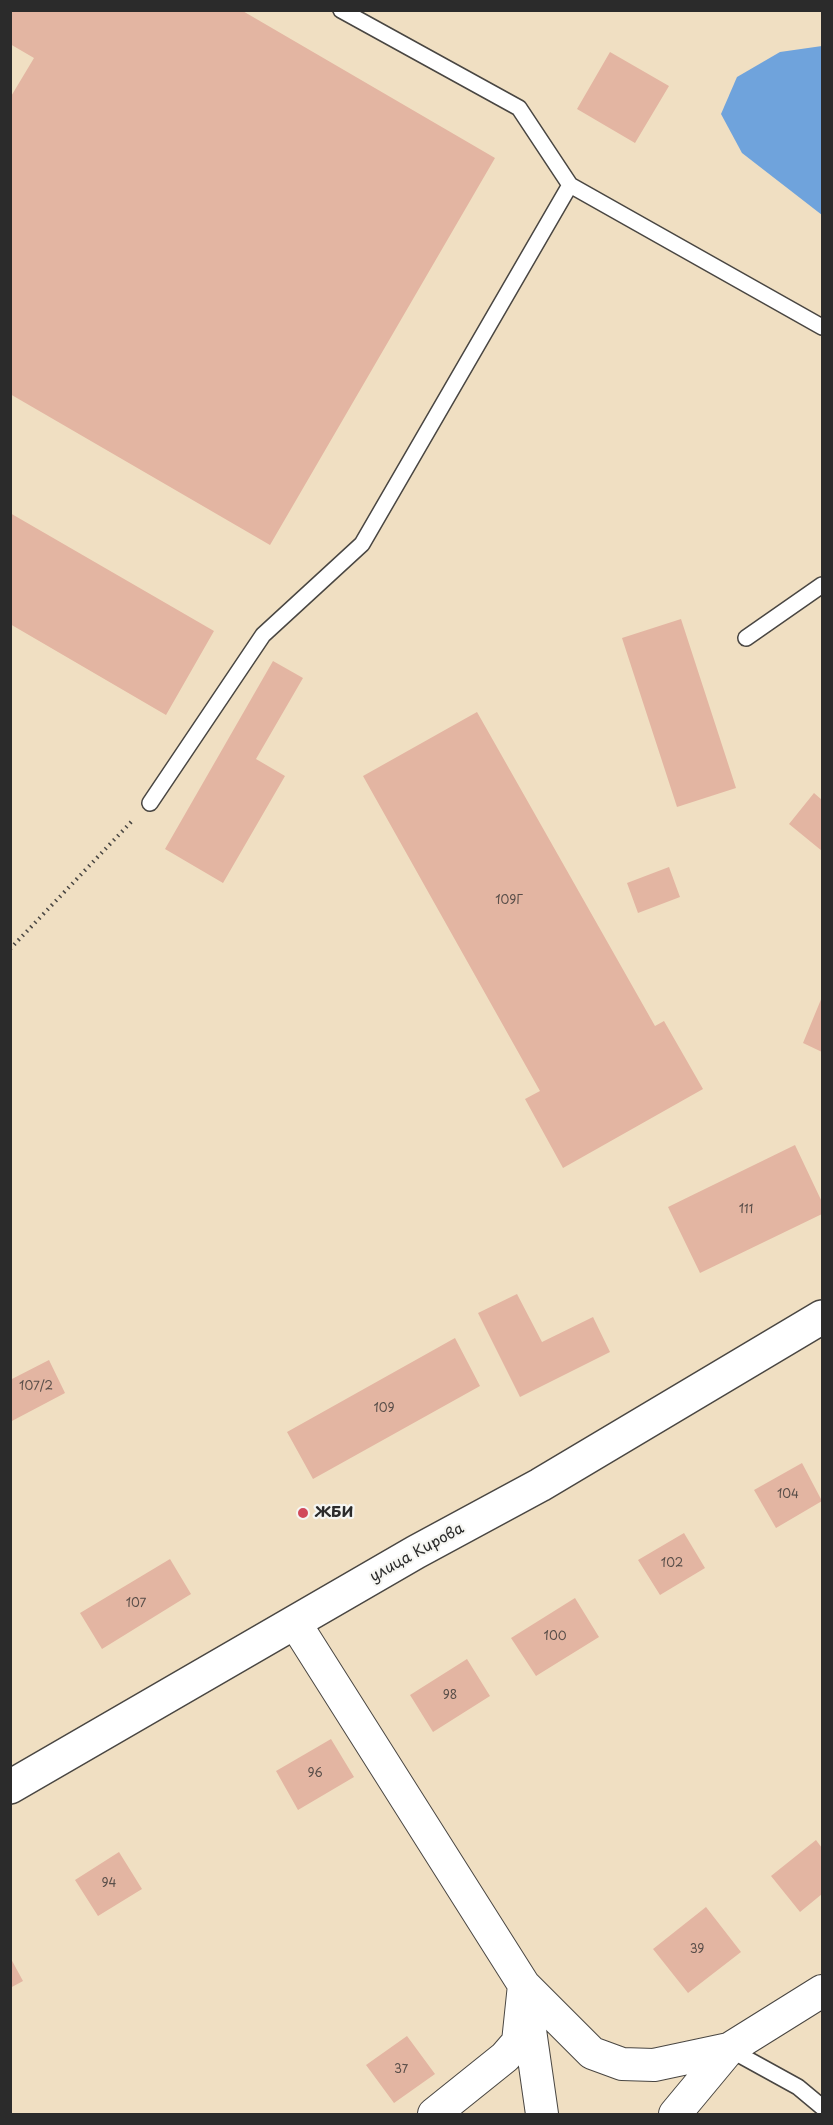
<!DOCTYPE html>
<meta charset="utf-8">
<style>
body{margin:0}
#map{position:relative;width:833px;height:2125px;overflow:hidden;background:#f0dfc2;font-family:"Playpen Sans",sans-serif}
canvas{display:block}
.frame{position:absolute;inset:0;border:12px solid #2b2b2b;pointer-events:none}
</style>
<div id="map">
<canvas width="833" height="2125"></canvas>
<div class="frame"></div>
</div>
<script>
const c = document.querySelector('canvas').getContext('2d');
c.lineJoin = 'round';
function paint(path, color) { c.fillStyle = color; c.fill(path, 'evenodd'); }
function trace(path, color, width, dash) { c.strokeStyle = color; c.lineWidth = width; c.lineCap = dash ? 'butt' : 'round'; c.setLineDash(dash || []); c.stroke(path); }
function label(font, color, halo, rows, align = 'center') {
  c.font = font + ' "Playpen Sans",sans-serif'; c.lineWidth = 4.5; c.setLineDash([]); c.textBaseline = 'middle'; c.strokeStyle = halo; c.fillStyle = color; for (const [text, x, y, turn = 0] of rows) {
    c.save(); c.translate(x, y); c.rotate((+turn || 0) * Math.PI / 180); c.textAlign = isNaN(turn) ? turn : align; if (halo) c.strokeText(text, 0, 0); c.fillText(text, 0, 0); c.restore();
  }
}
paint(new Path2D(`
 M822,46v169l-80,-62 -21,-39 16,-37 43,-25z`), '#6fa3dc');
paint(new Path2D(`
 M10,10h231l254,148 -225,387 -260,-151v-296l24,-40 -24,-14z
 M610,52l59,34 -34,57 -58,-34z
 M10,513l204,118 -48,84 -156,-91z
 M681,619l55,169 -59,19 -55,-169z
 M273,661l30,17 -47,81 29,17 -62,107 -58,-34z
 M477,712l178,314 9,-5 39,68 -140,79 -38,-69 15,-8 -177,-315z
 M814,793l8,7v51l-33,-27z
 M669,867l11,30 -42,16 -11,-30z
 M822,997v55l-19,-9z
 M795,1145l27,57v12l-122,59 -32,-66z
 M517,1294l25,48 51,-25 17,35 -90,45 -42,-84z
 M455,1338l25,48 -167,93 -26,-47z
 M49,1360l16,33 -55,29v-42z
 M802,1463l20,38 -46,27 -22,-38z
 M684,1533l21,35 -45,27 -22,-35z
 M170,1559l21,35 -89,55 -22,-36z
 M575,1598l24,39 -63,39 -25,-38z
 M467,1659l23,37 -57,36 -23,-37z
 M331,1739l23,38 -56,33 -22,-39z
 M816,1840l6,8v46l-22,18 -29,-36z
 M119,1852l23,37 -44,27 -23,-36z
 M706,1907l35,45 -53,41 -35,-44z
 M10,1957l13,24 -13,7z
 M407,2036l28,38 -41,29 -28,-38z`), '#e3b5a2');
const service = new Path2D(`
 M341,10l178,98 51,77
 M746,638l76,-53
 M150,803l113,-168 99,-91 208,-359 252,142
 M729,2049l69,38 24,20`);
const minor = new Path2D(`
 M295,1623l229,362 68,68 30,11 32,1 75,-16
 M528,2016l14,98
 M434,2114l71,-57 13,-15 6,-57
 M675,2114l54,-65 93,-58`);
const tertiary = new Path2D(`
 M10,1787l406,-235 124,-67 282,-168`);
trace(service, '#494642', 18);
trace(minor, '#494642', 34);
trace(tertiary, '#494642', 36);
trace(new Path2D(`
 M10,949l123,-129`), '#494642', 4, [1.5, 4.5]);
trace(service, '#fff', 15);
trace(minor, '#fff', 32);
trace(tertiary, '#fff', 33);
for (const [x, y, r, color] of [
 [303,1513,6,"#d1495b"]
]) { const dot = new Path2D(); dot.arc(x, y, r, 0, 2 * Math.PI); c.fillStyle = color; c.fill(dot); trace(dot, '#f6f6f2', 2); }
label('12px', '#594e49', null, [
 ["109Г",509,901],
 ["111",746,1210],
 ["107/2",36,1387],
 ["109",384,1409],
 ["104",788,1495],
 ["102",672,1564],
 ["107",136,1604],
 ["100",555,1637],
 ["98",450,1696],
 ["96",315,1774],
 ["94",109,1884],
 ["39",697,1950],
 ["37",401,2070]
]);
label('bold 15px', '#2b2b2b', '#f6f6f2', [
 ["ЖБИ",315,1513]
], 'left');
label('15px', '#2b2b2b', '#f6f6f2', [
 ["улица Кирова",417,1553,-29]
]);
</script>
